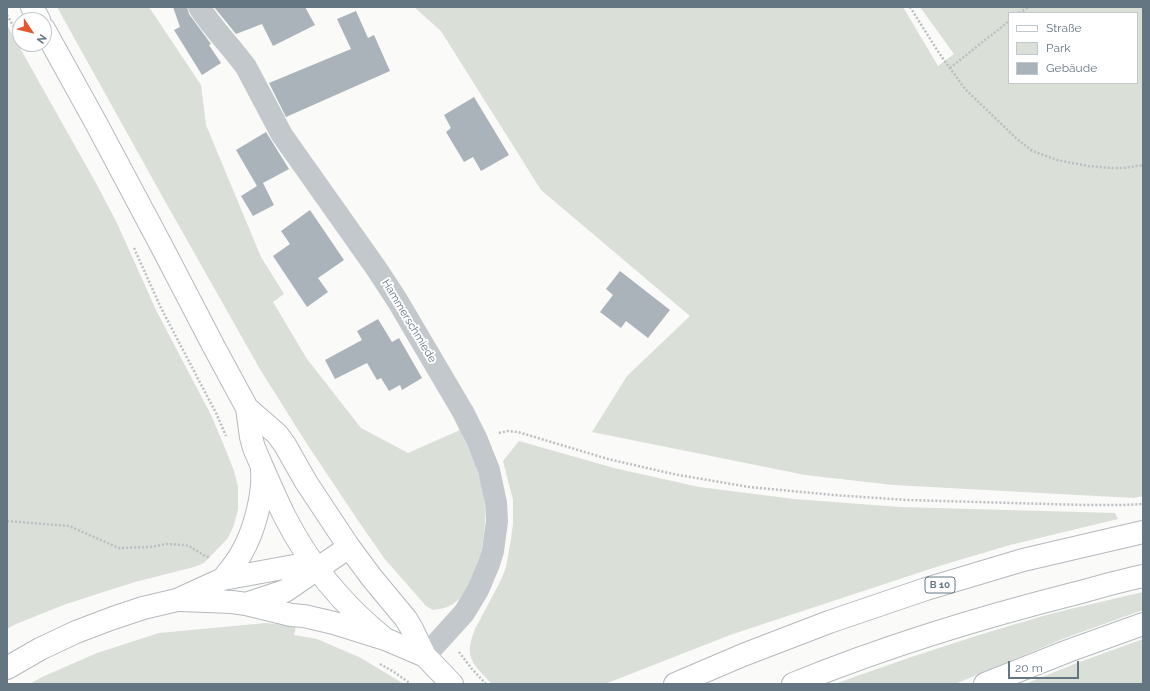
<!DOCTYPE html>
<meta charset="utf-8">
<style>
body{margin:0}
#map{position:relative;width:1150px;height:691px;overflow:hidden;background:#fafaf8;font-family:Raleway,sans-serif}
canvas{display:block}
.frame{position:absolute;inset:0;border:8px solid #657683;pointer-events:none}
.legend{position:absolute;left:1008px;top:12px;width:130px;height:72px;box-sizing:border-box;background:#fff;border:1px solid #c1c8cd;margin:0;padding:5px 7px;list-style:none;font-size:12px;color:#657683}
.legend li{display:flex;align-items:center;gap:8px;height:20px}
.legend b{width:20px;border:1px solid #c1c8cd}
.north{position:absolute;left:12px;top:12px;width:40px;height:40px;box-sizing:border-box;background:#fff;border:1px solid #c1c8cd;border-radius:50%;rotate:125deg;font-size:11px;font-weight:700;line-height:16px;text-align:center;color:#657683}
.north::after{content:'';display:block;margin:auto;width:14px;height:18px;background:#e4572e;clip-path:polygon(50% 0,100% 100%,50% 72%,0 100%)}
.scale{position:absolute;left:1008px;top:661px;width:71px;height:18px;box-sizing:border-box;border:2px solid #657683;border-top:0;padding-left:5px;font-size:12px;line-height:14px;white-space:nowrap;color:#657683;-webkit-text-stroke:3px #fff;paint-order:stroke}
</style>
<div id="map">
<canvas width="1150" height="691"></canvas>
<div class="frame"></div>
<ul class="legend">
<li><b style="height:5px;background:#fff"></b>Straße</li>
<li><b style="height:11px;background:#dadfd7"></b>Park</li>
<li><b style="height:11px;background:#aab3b9"></b>Gebäude</li>
</ul>
<div class="north">N</div>
<div class="scale">20 m</div>
</div>
<script>
const c = document.querySelector('canvas').getContext('2d');
c.lineJoin = 'round';
function paint(path, color) { c.fillStyle = color; c.fill(path, 'evenodd'); }
function trace(path, color, width, dash) { c.strokeStyle = color; c.lineWidth = width; c.lineCap = dash ? 'butt' : 'round'; c.setLineDash(dash || []); c.stroke(path); }
function label(font, color, halo, rows, align = 'center') {
  c.font = font + ' Raleway,sans-serif'; c.lineWidth = 4; c.setLineDash([]); c.textBaseline = 'middle'; c.strokeStyle = halo; c.fillStyle = color; for (const [text, x, y, turn = 0] of rows) {
    c.save(); c.translate(x, y); c.rotate((+turn || 0) * Math.PI / 180); c.textAlign = isNaN(turn) ? turn : align; if (halo) c.strokeText(text, 0, 0); c.fillText(text, 0, 0); c.restore();
  }
}
paint(new Path2D(`
 M57,7h92l52,78 5,40 55,132 23,37 -11,8 34,57 54,69 47,25 52,-23c8,18 18,37 22,57 8,31 1,98 -29,117 -6,4 -14,5 -20,6l-7,-4 -42,-48 -25,-36 -52,-78 -46,-73 -100,-177z
 M414,7h489l35,59 16,-12 -34,-47h223v489l-9,2 -241,-13 -88,-10 -213,-43 35,-56 63,-60 -149,-126 -100,-159zM1009,13h128v70h-128z
 M7,25l90,160 20,38 39,87 55,105 14,33 9,23 4,16v22l-4,16 -6,13 -24,25 -10,4 -59,15 -69,22 -50,20 -9,5z
 M519,441l95,27 85,19 95,12 106,8 215,6 3,6 -108,26 -74,22 -206,68 -125,49h-113c-19,-20 -29,-26 -17,-55l26,-49 5,-13 5,-28 2,-15v-24l-10,-39z
 M1143,592v18l-78,28 -110,46h-120c68,-25 138,-48 208,-68 33,-9 67,-16 100,-24z
 M266,623l30,3 -2,9 23,4 44,19 43,26h-374l12,-7 55,-24 62,-20z
 M1143,639v45h-118l52,-21z`), '#dadfd7');
paint(new Path2D(`
 M173,7h14l2,7 22,30 -2,1 12,18 -19,12 -28,-45 6,-3z
 M214,7h91l10,18 -42,21 -11,-22 -26,10z
 M356,11l12,27 6,-3 16,36 -104,46 -17,-34 82,-34 -14,-30z
 M474,97l35,58 -28,16 -8,-14 -9,5 -18,-30 5,-4 -7,-13z
 M266,132l23,37 -26,14 11,22 -21,11 -12,-20 16,-10 -21,-36z
 M310,210l34,50 -26,18 10,14 -21,15 -34,-51 17,-12 -9,-13z
 M620,271l50,39 -22,28 -22,-17 -5,7 -21,-16 13,-17 -7,-6z
 M378,319l14,23 7,-4 23,40 -20,12 -2,-5 -11,6 -8,-13 -4,2 -10,-17 -32,16 -10,-19 37,-20 -5,-9z`), '#aab3b9');
const major = new Path2D(`
 M32,7l7,13
 M44,29l52,94 66,124 52,100 33,61 30,26 8,11 21,37 43,65 23,31 34,41 6,10 13,27 27,28
 M247,408l4,29 3,11c10,23 20,47 31,69 24,47 59,89 100,122
 M223,579c6,-8 13,-16 18,-25 13,-22 23,-59 21,-84
 M180,600l52,2 14,2 45,11 13,1 30,7 51,16 40,17
 M246,604l39,-13 64,-44
 M7,668l33,-19 36,-17 37,-14 30,-10 34,-8 46,-21 71,-13h11l13,3`);
const highway = new Path2D(`
 M675,684l68,-29 86,-33 97,-33 97,-29 120,-28
 M793,684c91,-37 185,-66 280,-90 23,-6 46,-13 70,-18
 M985,684l83,-33 75,-27`);
trace(major, '#b5babe', 24);
trace(highway, '#b4b9bd', 24);
trace(new Path2D(`
 M910,7l29,46 26,36 52,50 14,11 7,3 19,7 31,6 24,2h11l20,-3
 M1019,13l10,-6
 M7,15l13,23
 M950,68l59,-47
 M134,248l27,60 55,105 10,23
 M499,433l9,-2 10,1 90,27 65,15 76,13 85,8 73,5 176,5h42l18,-1
 M7,521l62,5 50,22 31,-1 17,-3 17,1 5,1 16,10 5,2
 M459,652l13,17 14,15
 M380,664l14,8 17,12`), '#bbbfc2', 2.5, [2, 2]);
trace(new Path2D(`
 M199,7c14,22 32,39 47,60l36,68 94,133 21,32 66,112 14,28 12,30 7,33 1,18 -4,30 -4,13 -11,26 -14,23 -39,43`), '#c3c8cc', 22);
trace(major, '#fff', 22);
trace(highway, '#fff', 22);
for (const [x, y, w] of [
 [940,585,30]
]) { const box = new Path2D(); box.roundRect(x - w / 2, y - 8, w, 16, 3); c.fillStyle = '#fff'; c.fill(box); trace(box, '#657683', 1); }
label('bold 10px', '#657683', null, [
 ["B 10",940,585]
]);
label('11px', '#657683', '#fff', [
 ["Hammerschmiede",409,321,59]
]);
</script>
